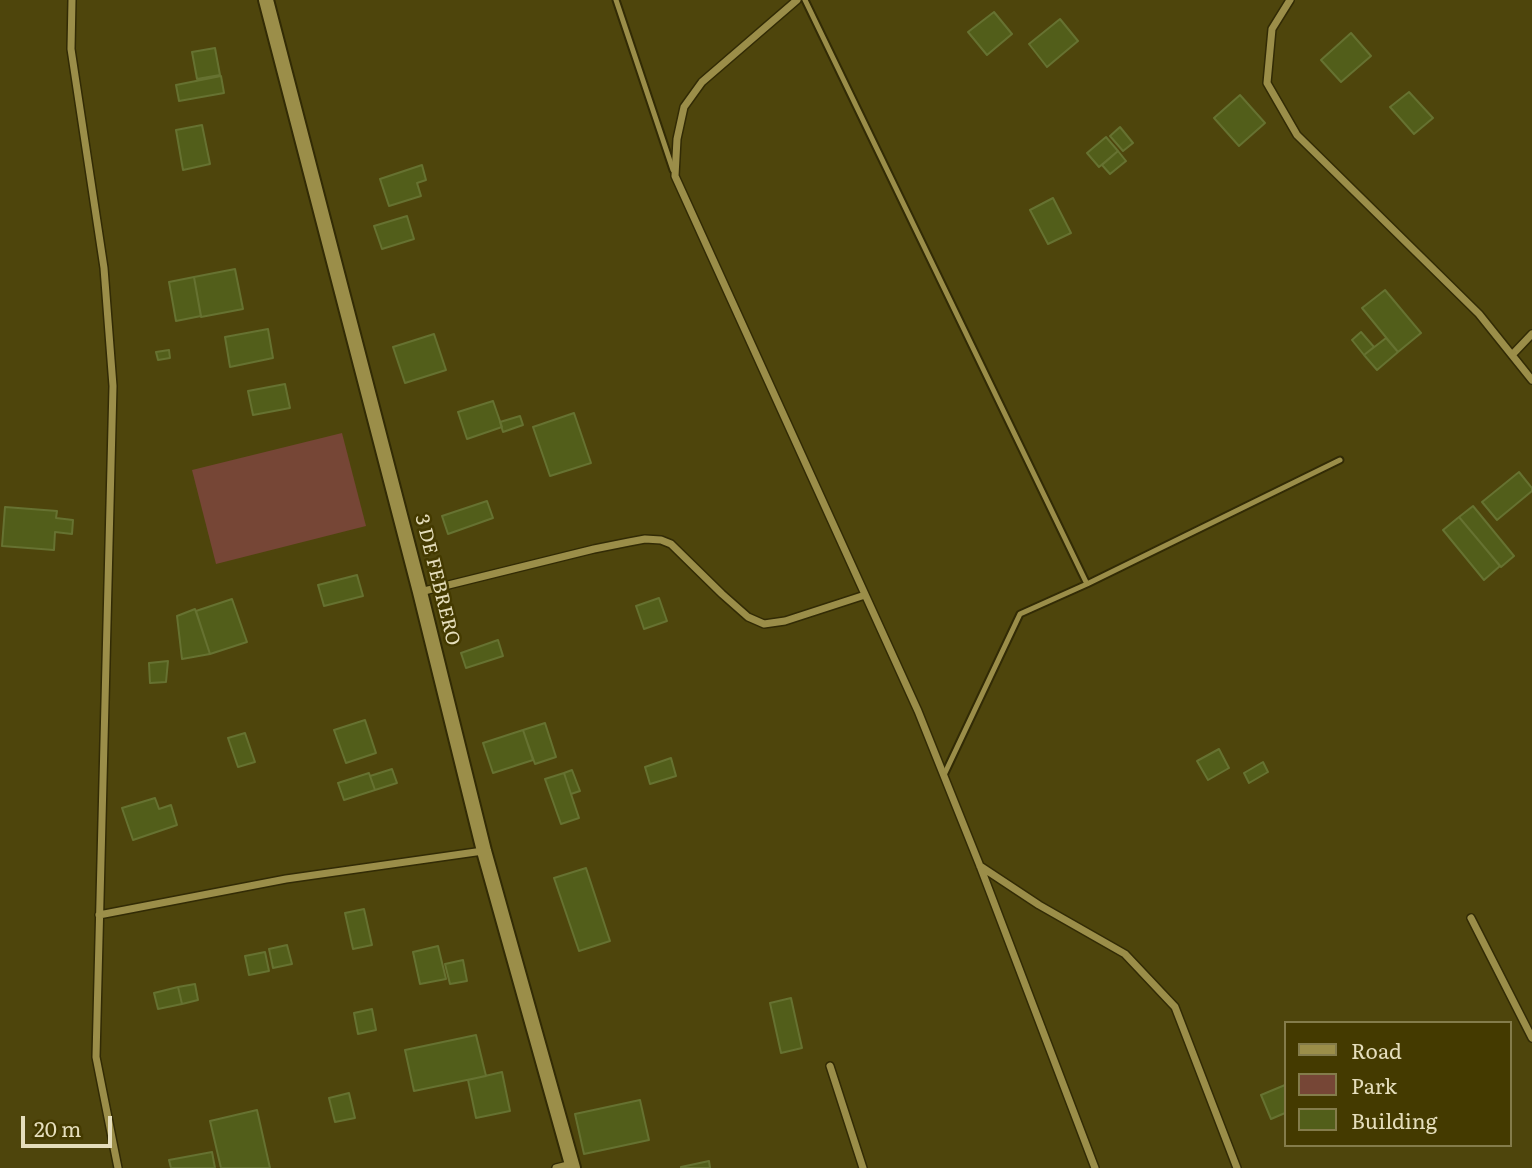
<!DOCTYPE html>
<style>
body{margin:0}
#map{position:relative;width:1532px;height:1168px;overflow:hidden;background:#4e450c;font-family:Literata,serif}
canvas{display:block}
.legend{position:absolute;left:1284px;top:1021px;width:228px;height:126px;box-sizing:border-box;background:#443a00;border:2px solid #847c4b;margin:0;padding:9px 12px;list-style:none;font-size:21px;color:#e5debc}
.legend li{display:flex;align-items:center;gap:14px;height:35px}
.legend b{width:35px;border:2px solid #847c4b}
.scale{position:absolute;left:21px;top:1116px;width:91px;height:32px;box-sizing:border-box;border:4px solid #e5debc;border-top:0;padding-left:9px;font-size:21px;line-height:24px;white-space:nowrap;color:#e5debc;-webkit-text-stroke:5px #443a00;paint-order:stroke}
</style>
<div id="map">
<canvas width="1532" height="1168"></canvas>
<ul class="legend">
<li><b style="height:9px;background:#9b8e49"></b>Road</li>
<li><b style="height:19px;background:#764636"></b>Park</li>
<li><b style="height:19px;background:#525e1a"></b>Building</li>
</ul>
<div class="scale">20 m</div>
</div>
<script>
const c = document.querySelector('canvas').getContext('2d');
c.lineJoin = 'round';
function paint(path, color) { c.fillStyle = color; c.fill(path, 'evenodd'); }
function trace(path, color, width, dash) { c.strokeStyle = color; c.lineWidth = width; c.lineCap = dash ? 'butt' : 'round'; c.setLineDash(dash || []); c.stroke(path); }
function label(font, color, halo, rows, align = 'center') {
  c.font = font + ' Literata,serif'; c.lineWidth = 5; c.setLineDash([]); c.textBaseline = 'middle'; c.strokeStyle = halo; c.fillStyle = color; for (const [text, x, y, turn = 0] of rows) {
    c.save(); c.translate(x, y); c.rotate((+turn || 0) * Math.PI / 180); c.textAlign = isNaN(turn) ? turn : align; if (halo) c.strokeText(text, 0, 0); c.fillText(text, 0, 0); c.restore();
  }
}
paint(new Path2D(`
 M342,433l24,93 -150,38 -24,-94z`), '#764636');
const building = new Path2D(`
 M994,12l18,22 -25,21 -19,-23z
 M1060,19l18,22 -31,26 -18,-23z
 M1351,33l20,23 -30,26 -20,-22z
 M215,48l5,27 -23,4 -5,-27z
 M221,76l3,17 -45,8 -3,-16z
 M1409,92l24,26 -19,16 -24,-27z
 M1240,95l25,28 -26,23 -25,-28z
 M202,125l8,39 -27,6 -7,-40z
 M1120,127l13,16 -10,8 -13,-15z
 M1106,137l12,14 -19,16 -12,-14z
 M1118,151l8,10 -16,13 -8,-9z
 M422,165l4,15 -9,3 4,13 -32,10 -9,-27z
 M1053,198l18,35 -23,11 -18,-34z
 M407,216l7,23 -32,10 -8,-23z
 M235,269l8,40 -42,8 -7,-40z
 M194,277l7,39 -25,5 -7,-39z
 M1385,290l36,43 -23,19 -36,-44z
 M268,329l5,29 -43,9 -5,-30z
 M1361,332l13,15 -10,8 -12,-15z
 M434,334l12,36 -41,13 -12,-36z
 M1386,338l12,14 -21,18 -13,-15z
 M169,350l1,8 -12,2 -2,-8z
 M285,384l5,24 -37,7 -5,-24z
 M493,401l9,26 -35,12 -9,-27z
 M574,413l17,50 -41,13 -17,-49z
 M520,416l3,9 -20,7 -3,-10z
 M1519,472l13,16v3l-35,29 -15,-18z
 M487,501l6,17 -45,16 -6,-18z
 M1473,506l41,50 -13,11 -42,-50z
 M5,507l52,4 -1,7 17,2 -1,14 -17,-2 -1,18 -52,-4z
 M1459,517l41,49 -16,14 -41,-50z
 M357,575l6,21 -39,10 -6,-21z
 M659,598l8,23 -23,8 -8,-23z
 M232,599l15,43 -37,12 -14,-43z
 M195,609l15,45 -28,5 -5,-43z
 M498,640l5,16 -37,12 -5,-15z
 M168,661l-2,21 -16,1 -1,-20z
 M365,720l11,33 -30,10 -12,-33z
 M545,723l11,34 -21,7 -12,-34z
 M523,730l10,30 -40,13 -10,-30z
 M245,733l10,29 -17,5 -10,-29z
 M1219,749l10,19 -21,12 -11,-19z
 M671,758l5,18 -26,8 -5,-17z
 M1263,762l5,10 -19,11 -5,-10z
 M392,769l5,14 -22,7 -5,-14z
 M572,770l8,21 -9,3 -7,-21z
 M369,773l6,17 -31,10 -6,-17z
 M564,773l15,45 -18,6 -16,-45z
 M155,798l4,11 12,-4 6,20 -44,15 -11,-32z
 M586,868l24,73 -31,10 -25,-73z
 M364,909l8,36 -19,4 -8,-36z
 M287,945l5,19 -19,4 -4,-19z
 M438,946l8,33 -26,5 -7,-32z
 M265,952l4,19 -20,4 -4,-19z
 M463,960l4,21 -17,3 -5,-20z
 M195,984l3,16 -16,4 -4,-17z
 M178,987l4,17 -24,5 -4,-16z
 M791,998l11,50 -21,5 -11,-50z
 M372,1009l4,21 -18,4 -4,-21z
 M476,1035l10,41 -72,15 -9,-41z
 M502,1072l8,39 -34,7 -8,-38z
 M1285,1085v28l-14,6 -10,-24z
 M349,1093l6,25 -20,4 -6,-24z
 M640,1100l9,40 -65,14 -9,-40z
 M257,1110l13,58h-49l-11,-47z
 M212,1152l3,16h-44l-2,-8z
 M709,1161l1,7h-29v-1z`);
paint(building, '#525e1a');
trace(building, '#667231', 2);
const lane = new Path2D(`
 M616,0l57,170
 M805,0l282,584
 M944,775l76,-161 67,-30 253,-124`);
const street = new Path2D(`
 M72,0l-1,49 33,219 9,118 -17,671 22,111
 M797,0l-95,82 -18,25 -7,32 -2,37 243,535 62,155 115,302
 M1290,0l-18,29 -5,54 30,52 182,179 53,66
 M1512,355l20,-21
 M420,592l174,-43 35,-7 16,-3 16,1 10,4 51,50 26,23 16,7 21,-3 80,-26
 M980,866l59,39 86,49 50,53 62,161
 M99,915l187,-36 197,-28
 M1471,918l61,120
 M830,1066l33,102
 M556,1168l16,-4`);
const secondary = new Path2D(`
 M266,0l154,592 64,259 89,317`);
trace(lane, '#322b05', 9);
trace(street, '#322b05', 10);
trace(secondary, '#322b05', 18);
trace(lane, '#9b8e49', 5);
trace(street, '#9b8e49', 7);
trace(secondary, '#9b8e49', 14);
label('19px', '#e5debc', '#443a00', [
 ["3 DE FEBRERO",437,580,76]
]);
</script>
